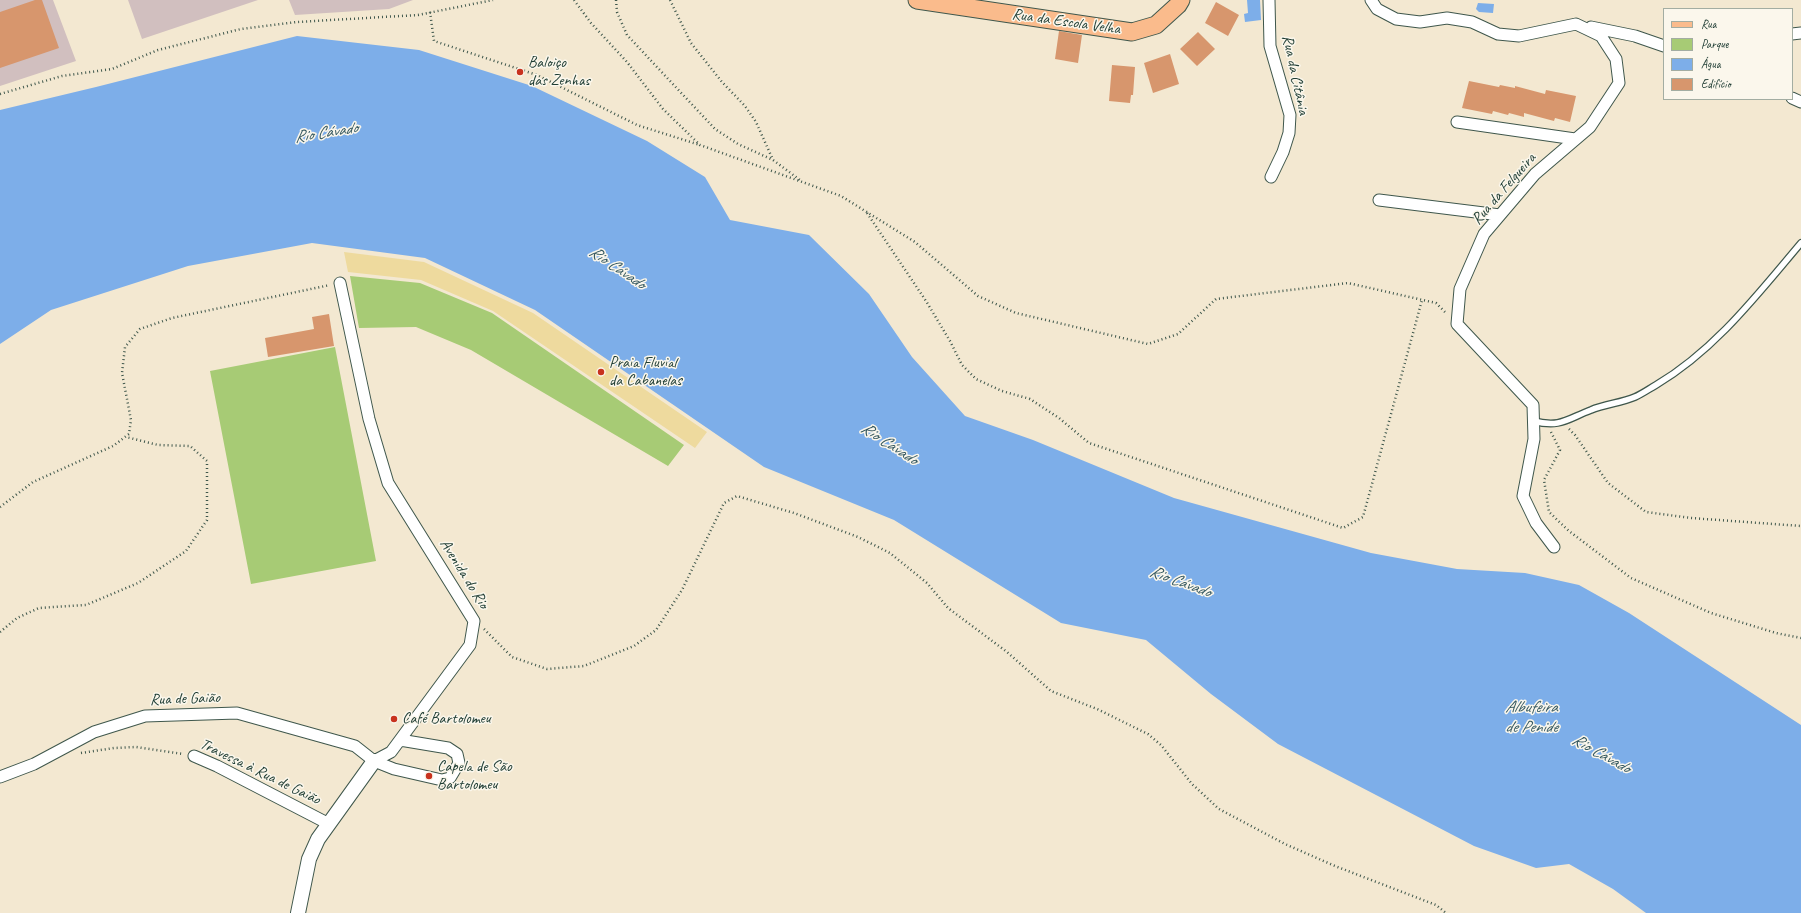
<!DOCTYPE html>
<meta charset="utf-8">
<style>
body{margin:0}
#map{position:relative;width:1801px;height:913px;overflow:hidden;background:#f3e8d1;font-family:Caveat,sans-serif}
canvas{display:block}
.legend{position:absolute;left:1663px;top:8px;width:130px;height:92px;box-sizing:border-box;background:#fbf7ec;border:1px solid #a3ada2;margin:0;padding:5px 7px;list-style:none;font-size:12px;color:#1f3d34}
.legend li{display:flex;align-items:center;gap:8px;height:20px}
.legend b{width:20px;border:1px solid #a3ada2}
</style>
<div id="map">
<canvas width="1801" height="913"></canvas>
<ul class="legend">
<li><b style="height:5px;background:#fabb8c"></b>Rua</li>
<li><b style="height:11px;background:#a7cb75"></b>Parque</li>
<li><b style="height:11px;background:#7daee9"></b>Água</li>
<li><b style="height:11px;background:#d7966d"></b>Edifício</li>
</ul>
</div>
<script>
const c = document.querySelector('canvas').getContext('2d');
c.lineJoin = 'round';
function paint(path, color) { c.fillStyle = color; c.fill(path, 'evenodd'); }
function trace(path, color, width, dash) { c.strokeStyle = color; c.lineWidth = width; c.lineCap = dash ? 'butt' : 'round'; c.setLineDash(dash || []); c.stroke(path); }
function label(font, color, halo, rows, align = 'center') {
  c.font = font + ' Caveat,sans-serif'; c.lineWidth = 3; c.setLineDash([]); c.textBaseline = 'middle'; c.strokeStyle = halo; c.fillStyle = color; for (const [text, x, y, turn = 0] of rows) {
    c.save(); c.translate(x, y); c.rotate((+turn || 0) * Math.PI / 180); c.textAlign = isNaN(turn) ? turn : align; if (halo) c.strokeText(text, 0, 0); c.fillText(text, 0, 0); c.restore();
  }
}
paint(new Path2D(`
 M0,0h53l23,61 -76,25z
 M128,0h130l-116,39z
 M289,0h124l-24,9 -94,6z`), '#d1bfbf');
paint(new Path2D(`
 M350,276l70,7 72,30 192,132 -16,21 -197,-116 -55,-23 -57,1z
 M335,347l41,214 -125,23 -41,-213z`), '#a7cb75');
paint(new Path2D(`
 M344,252l80,10 109,51 174,119 -12,16 -202,-137 -72,-31 -73,-8z`), '#eeda9e');
paint(new Path2D(`
 M1247,0h13l1,20 -16,2 -1,-8 4,-1z
 M1478,3l16,1 -1,9 -14,-1 -3,-3z
 M297,36l122,14 113,36 115,55 58,36 25,43 79,15 60,59 43,63 53,59 68,24 141,58 197,55 86,16 68,4 54,12 50,28 172,112v188h-155l-33,-24 -44,-25 -33,4 -62,-22 -196,-102 -67,-50 -65,-54 -85,-17 -167,-103 -130,-53 -229,-157 -110,-52 -113,-15 -124,23 -137,44 -51,34v-234l96,-23z`), '#7daee9');
paint(new Path2D(`
 M35,0h7l17,48 -59,20v-56z
 M1216,2l23,13 -11,21 -23,-13z
 M1059,31l23,4 -4,28 -23,-4z
 M1198,32l17,17 -18,17 -17,-17z
 M1170,54l9,30 -26,9 -9,-30z
 M1112,65l23,2 -2,28h-2l-1,8 -21,-2z
 M1469,81l30,6 1,-2 15,3v-2l30,8 1,-4 30,6 -6,26 -15,-4 -1,3 -30,-8v4l-15,-4 -1,2 -15,-4 -1,3 -30,-6z
 M329,314l5,32 -66,11 -3,-19 49,-9 -2,-12z`), '#d7966d');
const service = new Path2D(`
 M1533,421c28,7 34,-2 58,-11 14,-6 30,-7 44,-13 7,-3 14,-8 21,-12 59,-35 101,-90 145,-142`);
const minor = new Path2D(`
 M1269,0l1,46 20,69 -1,18 -6,19 -12,25
 M1371,0l6,9 19,10 24,3 27,-4 25,4 26,12 21,2 57,-12 25,12 15,23 3,24 -29,44 -55,47 -51,60 -24,55 -3,35 76,81 1,34 -11,57 13,27 18,24
 M1591,27l44,9 29,10
 M1792,34l9,-1
 M1792,98l9,4
 M1457,122l118,17
 M1379,200l121,15
 M340,283l29,136 19,64 86,138 -4,24 -79,107 -17,9
 M194,756l23,10 112,58
 M0,777l34,-13 60,-32 51,-16 92,-3 118,33 19,15 20,8 48,11 8,-2 9,-15 -2,-9 -9,-6 -48,-8`);
const tertiary = new Path2D(`
 M298,913l11,-54 9,-20 56,-78`);
const primary = new Path2D(`
 M917,0l215,32 24,-7 22,-20 3,-5`);
trace(service, '#3f574c', 8);
trace(minor, '#3f574c', 13);
trace(tertiary, '#3f574c', 16);
trace(primary, '#3f574c', 19);
trace(new Path2D(`
 M574,0l17,23 36,39 36,47 37,36 141,51 74,46 63,54 38,17 132,31 30,-10 38,-35 132,-16 88,20 10,10
 M616,0l1,12 10,23 88,94 23,15 35,16 27,20
 M670,0l21,43 31,39 23,24 11,16 17,38
 M430,12l4,29 103,34 100,50 63,20
 M0,94l62,-18 50,-7 46,-19 83,-21 56,-7 121,-7 75,-15
 M867,213l59,88 24,40 12,24 14,14 26,12 28,8 29,19 30,25 254,85 20,-11 59,-217
 M1569,429l6,6 33,48 38,29 45,6 110,8
 M1551,432l9,18 -16,30 5,32 20,19 62,47 80,35 65,20 25,5
 M0,507l33,-25 80,-36 16,-12 2,-14 -9,-47 3,-26 15,-18 32,-11 158,-33
 M484,629l28,28 35,12 37,-3 50,-20 22,-16 26,-40 42,-87 13,-7 57,17 64,24 32,16 37,30 21,25 59,44 44,39 46,18 51,25 13,11 31,39 27,25 66,35 50,22 101,39 10,8
 M0,632l17,-14 22,-10 47,-3 52,-22 48,-32 21,-31v-59l-17,-15 -32,-1 -32,-8
 M81,753l33,-5 22,-1 47,7`), '#3f574c', 2.5, [1, 3]);
trace(service, '#fff', 5.5);
trace(minor, '#fff', 11);
trace(tertiary, '#fff', 14);
trace(primary, '#fabb8c', 17);
for (const [x, y, r, color] of [
 [520,72,4,"#c8321e"],
 [601,372,4,"#c8321e"],
 [394,719,4,"#c8321e"],
 [429,776,4,"#c8321e"]
]) { const dot = new Path2D(); dot.arc(x, y, r, 0, 2 * Math.PI); c.fillStyle = color; c.fill(dot); trace(dot, '#fbf7ec', 1.5); }
label('16px', '#1f3d34', '#fbf7ec', [
 ["Rua da Escola Velha",1066,22,8],
 ["Rua da Citânia",1295,75,78],
 ["Rua da Felgueira",1504,189,-49],
 ["Avenida do Rio",464,574,58],
 ["Rua de Gaião",185,699,-2],
 ["Travessa à Rua de Gaião",260,772,26]
]);
label('16px', '#1f3d34', '#fbf7ec', [
 ["Baloiço",528,63],
 ["das Zenhas",528,81],
 ["Praia Fluvial",609,363],
 ["da Cabanelas",609,381],
 ["Café Bartolomeu",402,719],
 ["Capela de São",437,767],
 ["Bartolomeu",437,785]
], 'left');
label('italic 17px', '#365961', '#fbf7ec', [
 ["Rio Cávado",326,133,-9],
 ["Rio Cávado",617,268,34],
 ["Rio Cávado",889,444,33],
 ["Rio Cávado",1180,582,20],
 ["Albufeira",1531,708],
 ["de Penide",1531,728],
 ["Rio Cávado",1601,754,29]
]);
</script>
